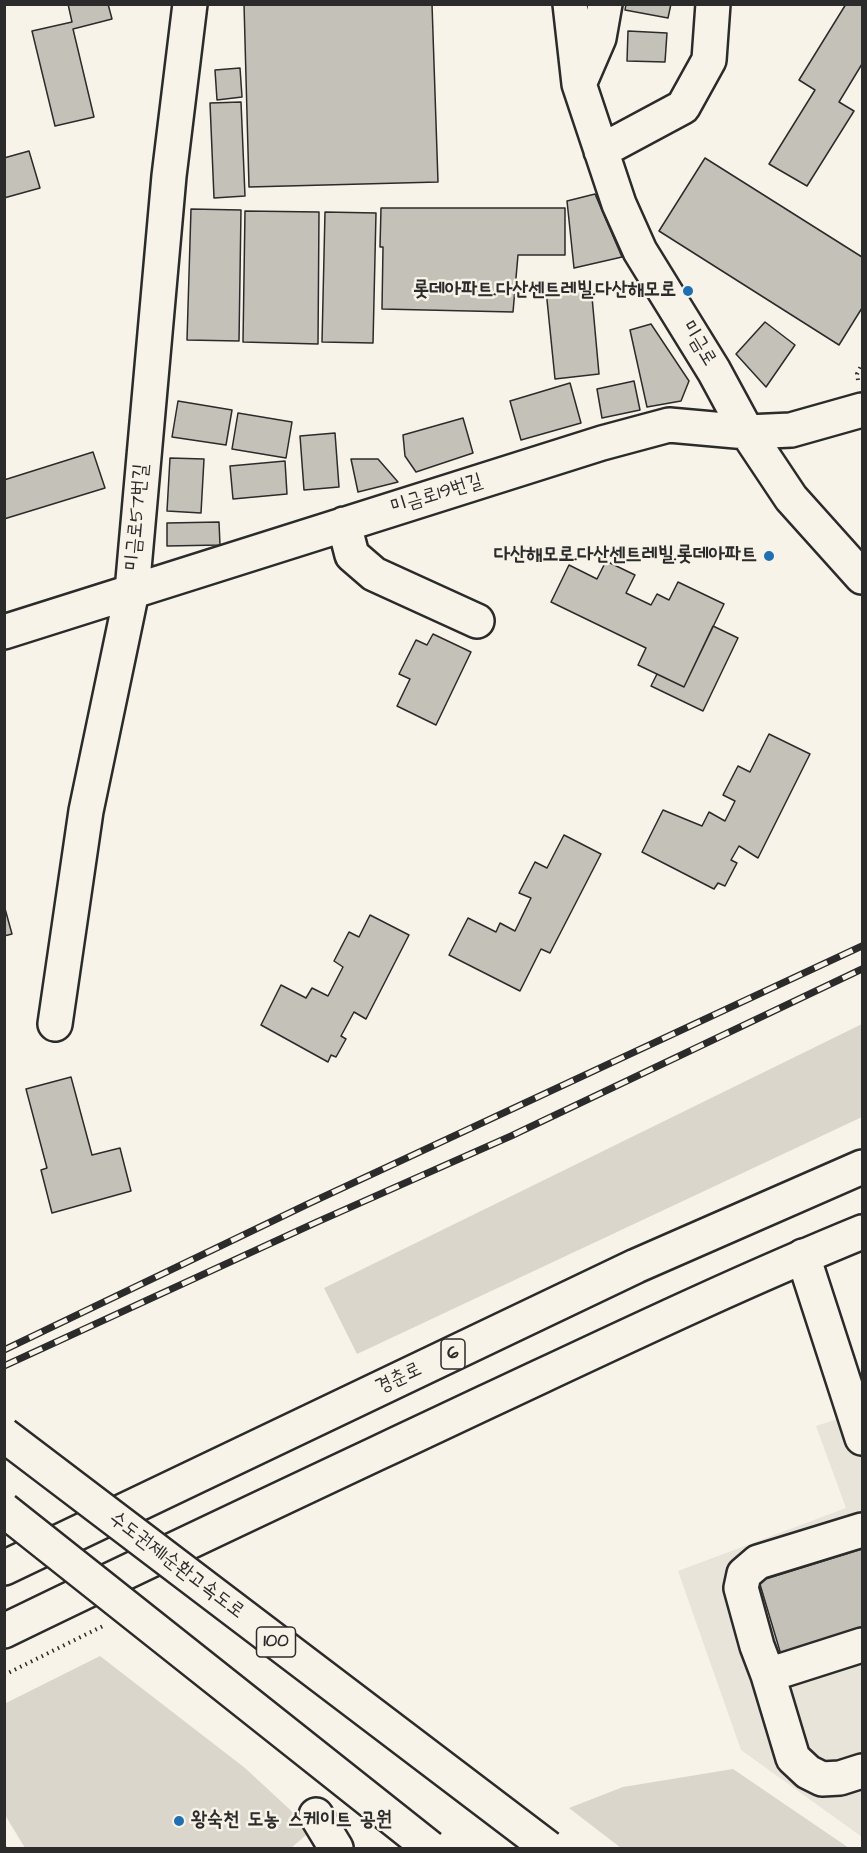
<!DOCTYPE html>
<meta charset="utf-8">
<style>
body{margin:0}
#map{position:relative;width:867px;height:1853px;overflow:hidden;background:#f7f3e8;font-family:"Architects Daughter",sans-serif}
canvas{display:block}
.frame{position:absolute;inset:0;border:6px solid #2b2b2b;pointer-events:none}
</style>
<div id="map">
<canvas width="867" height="1853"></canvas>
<div class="frame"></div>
</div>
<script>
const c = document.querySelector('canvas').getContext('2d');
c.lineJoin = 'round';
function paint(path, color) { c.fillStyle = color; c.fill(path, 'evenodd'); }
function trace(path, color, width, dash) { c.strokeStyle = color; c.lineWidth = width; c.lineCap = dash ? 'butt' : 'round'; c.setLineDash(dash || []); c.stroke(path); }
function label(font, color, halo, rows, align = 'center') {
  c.font = font + ' "Architects Daughter","Poor Story",sans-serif'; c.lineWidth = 5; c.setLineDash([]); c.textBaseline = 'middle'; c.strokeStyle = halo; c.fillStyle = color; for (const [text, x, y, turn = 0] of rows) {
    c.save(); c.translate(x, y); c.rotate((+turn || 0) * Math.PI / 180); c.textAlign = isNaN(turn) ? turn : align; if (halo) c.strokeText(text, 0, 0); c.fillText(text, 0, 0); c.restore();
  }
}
paint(new Path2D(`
 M862,1411v426l-121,-87 -63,-179 168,-63 -30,-82z`), '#e8e4da');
paint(new Path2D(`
 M862,1024v93l-505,237 -33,-66z
 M100,1656l145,112 67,62 -21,18h-266l-20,-33 -1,-111z
 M733,1769l116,79h-228l-52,-40 54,-21z`), '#dad6cc');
const building = new Path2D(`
 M68,4h40l4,15 -39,10 21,88 -39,9 -23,-95 40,-9z
 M244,4h188l6,178 -189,5z
 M626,4h45l-3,14 -43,-8z
 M846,4h16v60l-23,38 15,9 -47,75 -38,-22 46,-74 -16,-10z
 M628,31l39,2 -2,29 -38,-1z
 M240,68l2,29 -25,3 -2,-30z
 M241,102l4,94 -31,2 -4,-95z
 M29,151l11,37 -36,10v-40z
 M705,158l157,99v51l-23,37 -180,-114z
 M595,194l27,63 -48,11 -7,-67z
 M381,208h184v47h-47l-5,57 -131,-3 1,-62h-3z
 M191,209l50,1 -2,131 -52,-1z
 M245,211l74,1 -1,132 -75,-2z
 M325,212l51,1 -3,130 -51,-1z
 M591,286l8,88 -44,5 -9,-89z
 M765,322l30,23 -29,42 -30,-33z
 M651,324l38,57 -8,20 -34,6 -17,-77z
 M634,381l6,29 -38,8 -5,-29z
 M570,383l11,40 -60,17 -11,-39z
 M178,401l54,9 -6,35 -54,-8z
 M238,413l54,9 -6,36 -54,-9z
 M463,418l10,35 -57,19 -11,-16 -2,-21z
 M335,433l4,54 -35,3 -4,-54z
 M93,452l12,36 -101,31v-39z
 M170,458l34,1 -3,54 -34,-2z
 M351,459h27l20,23 -40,10z
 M285,461l2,33 -54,5 -3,-33z
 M219,522l1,23 -53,1v-23z
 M606,561l29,14 -9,18 25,12 6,-11 12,6 9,-18 46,22 -40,83 -46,-22 8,-17 -95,-46 18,-37 28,14z
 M713,626l25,12 -35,73 -52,-25 6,-12 27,13z
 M433,634l38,18 -35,73 -39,-19 13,-27 -11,-5 17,-34 11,5z
 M769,734l41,20 -52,104 -19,-12 -8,14 6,3 -12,23 -7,-3 -4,6 -72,-37 21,-42 39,16 7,-14 16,9 10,-20 -12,-6 15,-29 12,6z
 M564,835l37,19 -51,99 -9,-4 -21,42 -71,-36 19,-37 28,14 4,-9 15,8 16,-33 -12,-5 16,-31 12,6z
 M4,905l8,29 -8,2z
 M370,915l39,20 -43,84 -12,-7 -13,24 5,3 -10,18 -5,-2 -3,7 -67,-37 20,-40 25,13 6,-10 16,8 15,-29 -9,-6 15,-29 10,5z
 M71,1077l21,78 28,-7 11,43 -79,22 -11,-43 6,-2 -21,-79z
 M862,1549v84l-80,25 -23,-77z`);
paint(building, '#c4c1b9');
trace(building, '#2b2b2b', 1.5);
const minor = new Path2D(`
 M570,4l9,80 40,120 21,47 74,120 33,61 44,66 71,79
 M580,82l19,-44 6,-34
 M601,151l82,-44 26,-47 4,-56
 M344,524l8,31 22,19 103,47
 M4,632l598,-189 67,-18 78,7 44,-2 71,-20
 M55,1024l31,-213 46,-220 37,-415 21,-172
 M803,1256l59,182
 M862,1645l-94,30 25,83 15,14 14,7 18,-1 22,-7
 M768,1675l-11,-29 -16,-58 3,-14 14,-12 104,-32
 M316,1815l20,33`);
const major = new Path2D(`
 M4,1568l632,-302 226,-99
 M4,1631c160,-78 321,-153 482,-229 124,-58 249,-118 376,-170`);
trace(minor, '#2b2b2b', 38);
trace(major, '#2b2b2b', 38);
trace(new Path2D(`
 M858,380l-1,-6 5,-10
 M4,1675l99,-49
 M4,1847l1,1`), '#2b2b2b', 4, [1.5, 4.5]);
trace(minor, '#f7f3e8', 33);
trace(major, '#f7f3e8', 33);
const rail = new Path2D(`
 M4,1350l306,-147 552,-257
 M4,1366l313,-144 194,-86 351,-167`);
trace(rail, '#2b2b2b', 7);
trace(rail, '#f7f3e8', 4.5, [14]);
const highwayBridge = new Path2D(`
 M4,1435l544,413
 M4,1510l426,338`);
trace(highwayBridge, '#2b2b2b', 38, []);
trace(highwayBridge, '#f7f3e8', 33);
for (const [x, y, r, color] of [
 [688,291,6,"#1f6fb2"],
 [769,556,6,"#1f6fb2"],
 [179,1821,6,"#1f6fb2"]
]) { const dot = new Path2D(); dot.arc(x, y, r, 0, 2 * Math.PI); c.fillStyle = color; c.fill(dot); trace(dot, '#f7f3e8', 2); }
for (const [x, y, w] of [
 [453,1354,24],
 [276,1642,39]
]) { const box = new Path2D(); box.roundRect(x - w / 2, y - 15, w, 30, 4.5); c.fillStyle = '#f7f3e8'; c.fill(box); trace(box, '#2b2b2b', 1.5); }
label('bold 18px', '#2b2b2b', null, [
 ["6",453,1354],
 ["100",276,1642]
]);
label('bold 20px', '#2b2b2b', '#f7f3e8', [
 ["롯데아파트.다산센트레빌.다산해모로",676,291],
 ["다산해모로.다산센트레빌.롯데아파트",757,556],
 ["왕숙천 도농 스케이트 공원",191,1821,"left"]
], 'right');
label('20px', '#2b2b2b', '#f7f3e8', [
 ["미금로",698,344,59],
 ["미금로19번길",437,495,-17],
 ["미금로57번길",138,517,-85],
 ["경춘로",399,1379,-25],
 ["수도권제1순환고속도로",176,1566,37]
]);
</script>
